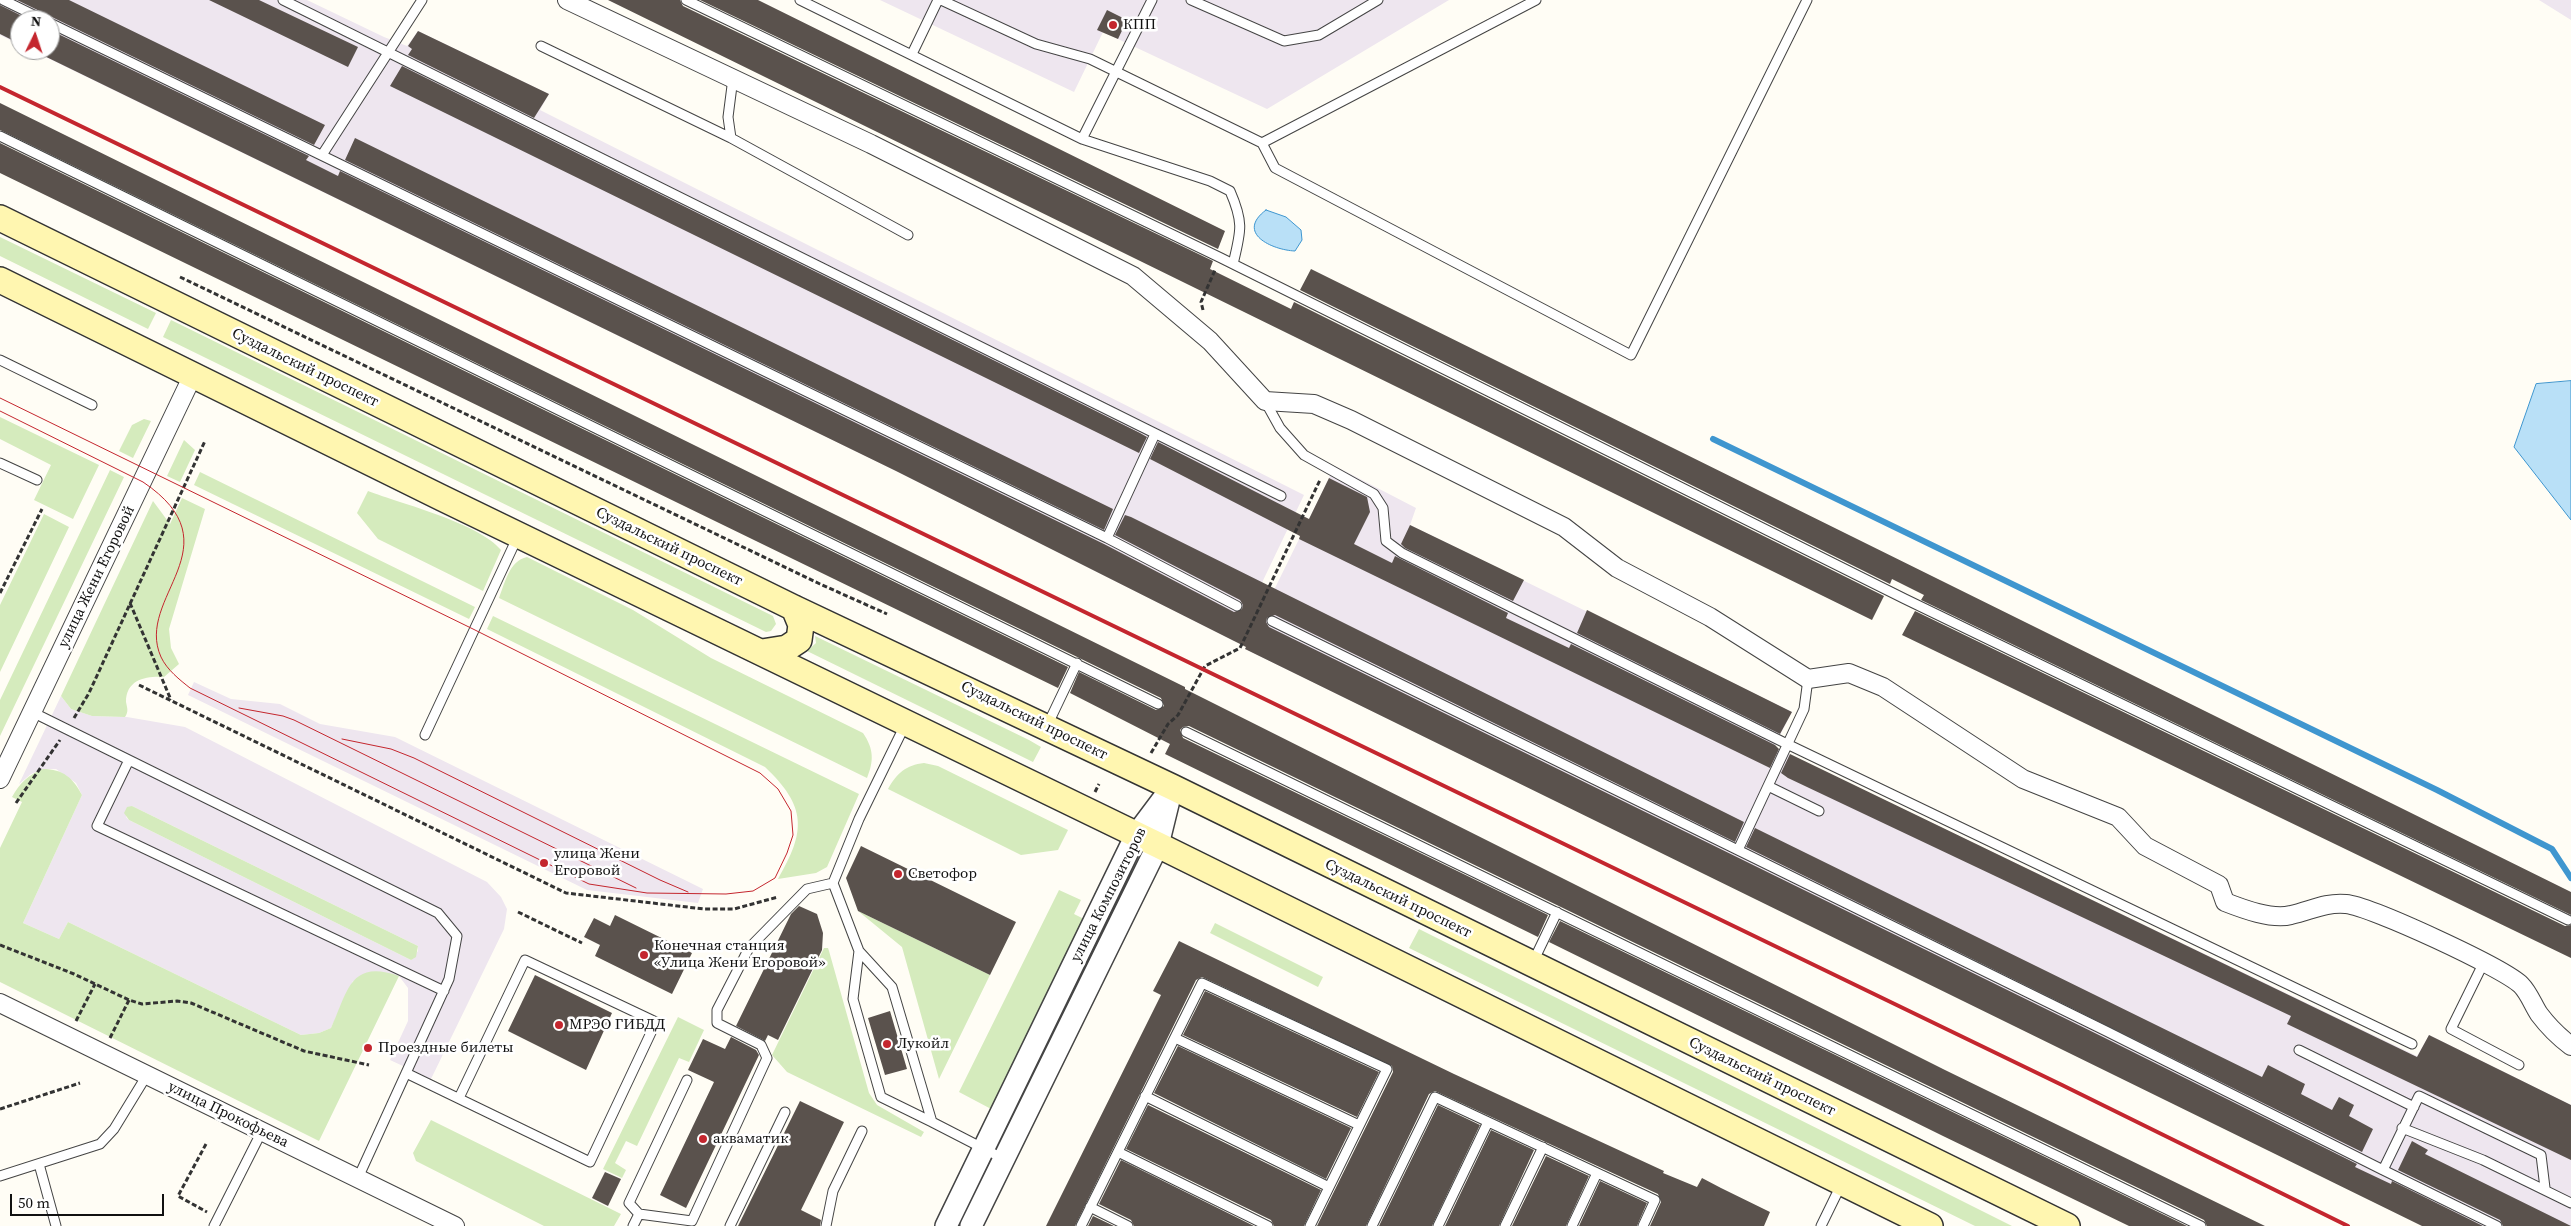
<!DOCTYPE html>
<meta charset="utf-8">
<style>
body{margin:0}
#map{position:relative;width:2571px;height:1226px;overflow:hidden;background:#fffdf5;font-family:"Source Serif 4",serif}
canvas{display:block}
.north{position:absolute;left:10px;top:10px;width:50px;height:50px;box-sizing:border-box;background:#fff;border:1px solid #a0a0a0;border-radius:50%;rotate:4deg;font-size:14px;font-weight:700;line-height:20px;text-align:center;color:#111}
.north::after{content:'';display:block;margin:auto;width:18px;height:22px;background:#c4262e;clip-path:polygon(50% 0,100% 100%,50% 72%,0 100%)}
.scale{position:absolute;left:10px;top:1194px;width:154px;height:22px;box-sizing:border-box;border:2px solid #111;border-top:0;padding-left:6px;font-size:15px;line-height:18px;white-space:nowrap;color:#111;-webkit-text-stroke:4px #fff;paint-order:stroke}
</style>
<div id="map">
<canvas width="2571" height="1226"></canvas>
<div class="north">N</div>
<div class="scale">50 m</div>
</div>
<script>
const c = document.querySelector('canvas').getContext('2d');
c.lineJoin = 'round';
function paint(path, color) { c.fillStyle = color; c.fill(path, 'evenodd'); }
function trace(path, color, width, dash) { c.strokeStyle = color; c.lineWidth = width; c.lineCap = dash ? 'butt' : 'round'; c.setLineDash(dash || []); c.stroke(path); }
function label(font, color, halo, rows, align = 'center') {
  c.font = font + ' "Source Serif 4",serif'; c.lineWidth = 5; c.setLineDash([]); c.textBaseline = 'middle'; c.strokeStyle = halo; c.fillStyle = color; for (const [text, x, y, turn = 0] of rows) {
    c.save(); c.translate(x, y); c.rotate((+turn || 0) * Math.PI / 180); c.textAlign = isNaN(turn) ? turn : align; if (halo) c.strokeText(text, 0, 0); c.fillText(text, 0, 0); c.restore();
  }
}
paint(new Path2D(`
 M0,0h307l77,37 23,9 11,-15 131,63 -9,16 764,385 -70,146 -338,-170 -865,-421h19v-30h-30v25l-20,-10z
 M880,0h569l-182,109 -164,-77 -29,60z
 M2539,0h32v20z
 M1335,466l81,42 -6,17 382,187 -18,35 643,309 12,-21 142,70v121h-145l-1181,-577z
 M194,682l37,17 49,5 40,20 75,13 308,152 -5,14 -111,-13 -399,-195z
 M61,696l10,13 21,7 35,1 58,10 302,155 14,15 6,12 -3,20 -73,150 -41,-19 18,-39v-33l-9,-12 -46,5 -22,47 -12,5 -18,2 -233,-113 -9,17 -36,-16 59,-128 -6,-12 -20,-14h-13l-12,5 -12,10zM132,806l286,140v5l-7,9 -282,-140 -3,-3z`), '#eee6ef');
paint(new Path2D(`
 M0,237l156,76 -8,16 -148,-73z
 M171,320l602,296 3,8 -5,7 -5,1 -603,-295z
 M0,417l99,48 -26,54 -39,-19 17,-35 -51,-26z
 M144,419l7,2 -18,37 -14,-7 13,-26z
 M184,440l11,10 -15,32 -13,-6z
 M110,470l14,7 -124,259v-36z
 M200,472l275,135 -6,12 -275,-134z
 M368,491c34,13 111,32 133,59l-18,41 -105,-52 -21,-26z
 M182,498l23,11 -36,120 2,19 8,16 -15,13c-17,-1 -38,2 -38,25 1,6 3,9 -1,15l-33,-1 -21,-7 -10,-13 92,-195 17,23z
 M44,514l25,13 -69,145v-67z
 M527,557l106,53 78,48 152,75c11,16 11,28 4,45l-368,-180c6,-15 10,-37 28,-41z
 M493,616l366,178 -32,73 -11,6 -38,6c28,-48 29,-72 -13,-112l-278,-138z
 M815,636l214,104 12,7 -8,15 -226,-111 9,-8z
 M924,763l14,3 130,64 -10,20 -37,5 -133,-66c9,-16 18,-24 36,-26z
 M43,769c20,0 30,9 39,26l-59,128 36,16 9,-17 233,113 18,-2 12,-5c17,-37 19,-69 68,-52l-80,165 -319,-159v-134l22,-46 -10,-5c8,-14 16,-22 31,-28z
 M132,806l286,140 -2,11 -5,3 -282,-140 -5,-7 3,-6z
 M1059,890l22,10 -7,14 12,6 -93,190 -34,-18z
 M858,911l132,64 -51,104 -37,-132z
 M1215,923l108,54 -5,10 -108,-54z
 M1419,929l593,297h-37l-566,-278z
 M824,948h4l1,3 40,142 8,12 47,27 -3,5 -134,-65 -15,-17z
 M678,1017l26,13 -15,32 -10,-4 -42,88 -11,-5 -11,22 11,7 -4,8 -19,-9z
 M431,1120l190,94 -7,12h-70l-128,-65 -3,-8z`), '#d5ebbd');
const water = new Path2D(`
 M1266,210l20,7 15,13 1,10 -7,11c-23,-1 -60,-18 -29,-41z
 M2571,381v139l-57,-73 22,-63z`);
paint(water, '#b9e0f7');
trace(water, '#3f96cf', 1);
trace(new Path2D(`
 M1713,439l724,351 115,59 19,29`), '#3f96cf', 6);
paint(new Path2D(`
 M17,0h52l256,125 -11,20z
 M209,0h50l99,47 -10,20z
 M608,0h72l3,6 530,255 -3,8 81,40 3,-7 590,294 -12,24z
 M700,0h58l467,231 -7,18z
 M0,5l30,15h-10v24l-20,-10z
 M1107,10l20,10 -9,19 -21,-9z
 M50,30l259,126 -3,4 32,16 2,-5 764,373 130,68 8,-3 1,-4 -3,-5 -125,-65 10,-20 6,2 613,305 -9,20 -460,-227 -8,3 -1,4 3,5 834,410 254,127 -2,3 36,17 1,-3 91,45h-61l-1177,-577 1,-2 -350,-176 -864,-421h18z
 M418,31l131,63 -15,24 -126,-63 4,-6 -4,-3z
 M402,66l738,367 7,4 -8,16 -749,-367z
 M0,103l1185,584v2l760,381 320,156h-58l-3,-6 -1015,-494 -6,1 -3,3 3,8 365,177 -10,22 -373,-183 5,-10 -100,-51 9,-21 77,38 8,-4 -3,-8 -1161,-568z
 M355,138l758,371 -9,21 -759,-370z
 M0,143l1068,524 -10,21 -1058,-515z
 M1311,269l1260,623v23l-650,-315 3,-5 -32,-16 -2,5 -590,-294z
 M1158,442l151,77 20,-41 38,19 3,15 -16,32 38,19 3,-7 113,57 -2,5 63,30 2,-4 204,101 4,4 -9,19 -471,-229 1,-3 -150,-77z
 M1410,525l114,55 -11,21 -108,-53 -4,-4z
 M1587,610l205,102 -12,22 -203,-101z
 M1915,611l650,315 6,-1v33l-669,-323z
 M1790,754l627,303 12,-22 142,70v55l-284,-136 4,-8 -503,-238 -7,-5z
 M1755,828l507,249 6,-12 37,19 -4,10 31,16 7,-13 15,8 -5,11 24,13 -11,23 -616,-305z
 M861,846l155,76 -26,53 -132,-64 -12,-33z
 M799,906l18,8 6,19 -1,17 -44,90 -10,-5 -3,6 -29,-15 55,-112z
 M615,915l77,38 -20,41 -77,-38 5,-11 -16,-8 10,-19 16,8z
 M1560,921l627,305h-58l-186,-90 -394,-194z
 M1179,941l275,133 210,97 -1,2 34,14 5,-9 19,10 49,24 -6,14h-114l11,-24 -3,-8 -223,-103 -6,3 -63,132h-49l76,-154 -1,-6 -190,-89 -6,3 -121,246h-29l115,-231 -8,-4z
 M535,975l77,38 -26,57 -78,-39z
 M1205,991l174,81 -22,45 -174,-82z
 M890,1011l17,58 -22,6 -17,-57z
 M731,1037l25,13 3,5 -73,153 -26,-13 54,-113 -26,-12 15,-31 22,10z
 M1178,1046l173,82 -25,51 -172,-86z
 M800,1101l44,21 -43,88 20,10 -1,6h-82z
 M1148,1105l173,85 -17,36h-30l-3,-6 -145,-71z
 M1438,1105l42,20 -48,101h-53z
 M1491,1130l43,20 -35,76h-54z
 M2412,1141l16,9 -3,4 146,72h-68l-3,-6 -102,-50z
 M1546,1156l43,20 -23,50h-54z
 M1121,1160l133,66h-120l-3,-6 -32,-16z
 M605,1172l16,7 -13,27 -16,-8z
 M1600,1181l47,22 -10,23h-58z
 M1093,1216l21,10h-26z`), '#5a524d');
const service = new Path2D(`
 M3,0l41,20
 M283,0l998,496
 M686,0l535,258 684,341 663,321
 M800,0l282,139 128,42 20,10c14,32 11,40 3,73
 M941,0l95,44 54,15 172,84 13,25 356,187 176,-355
 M1191,0l93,41 35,-6 59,-35
 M50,23l1057,515 130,68
 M541,46l190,92
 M912,54l26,-54
 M733,78l-5,39 3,21 177,97
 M0,136l1158,568
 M1082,139l70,-139
 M1262,143l274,-143
 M322,155l100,-155
 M0,360l92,45
 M1265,401l15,27 24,27 70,39 9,14 3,33 16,12 385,191 625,300
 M0,463l37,17
 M1107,538l48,-104
 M1272,621l834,410 277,139
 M32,712l406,201 19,23 -8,43 -91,199
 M1047,726l30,-63
 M1186,732l1015,494
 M425,735l93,-199
 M129,760l-32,66 347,165
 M1768,786l51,25
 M1738,850l66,-141 4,-30
 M859,951l33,36 40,135 -51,-25 -28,-98z
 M859,951l-26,-68 26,-64 46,-94
 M1533,962l24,-50
 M2484,962l-33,67 68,36
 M1175,1038l184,87
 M2299,1050l115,57
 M406,1073l184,89 66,-140 -131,-62 -66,138
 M1145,1096l184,91
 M932,1122l72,37
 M2402,1128l81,32 88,43
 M1118,1152l150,74
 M39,1164l17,62
 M0,1176l100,-32 14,-15 33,-54
 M1090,1207l38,19
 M639,1214l53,7 75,-163 -6,-13 -44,-22v-13l32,-62 58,-59 26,-6
 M214,1226l48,-95
 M633,1226l6,-12 -10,-11 58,-123
 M730,1226l55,-114
 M826,1226l7,-35 29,-60
 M1081,1226l121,-243 185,86 -77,157
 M1372,1226l63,-129 220,103 -12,26
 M1438,1226l50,-104
 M1505,1226l38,-79
 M1572,1226l25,-53
 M1821,1226l20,-41
 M2497,1226l-114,-56 36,-74 122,59 4,33`);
const minor = new Path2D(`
 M567,0l304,144 262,132 77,65 55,60 49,3 37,16 213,107 53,41 93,49 98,62 41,-6 34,14 140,92 95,38 27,29 74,39 6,17c18,7 47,18 66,13 19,-4 34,-13 55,-11 24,2 158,64 175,81 8,8 12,20 18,29 9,12 20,23 32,32
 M0,779l193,-404
 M0,1003l455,223`);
const tertiary = new Path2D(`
 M946,1226l190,-391 36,-48
 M971,1226l187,-381 12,-49`);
const secondary = new Path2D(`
 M0,218l794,390 378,179 895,439
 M0,280l442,218 716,347 772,381
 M762,652l25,-4 12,-8 2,-15 -7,-17`);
trace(service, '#444', 11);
trace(minor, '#444', 20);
trace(tertiary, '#444', 24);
trace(secondary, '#333', 28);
trace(new Path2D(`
 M180,277l640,307 67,30
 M1203,310l-2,-8 14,-32
 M0,593l42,-84
 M130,603l41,97
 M139,685l427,208 138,16h30l44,-12
 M74,718l15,-25 116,-252
 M1151,753l17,-29 10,-9 27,-49 35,-18 80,-168
 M1095,792l4,-8
 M16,803l44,-63
 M518,912l64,31
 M0,945l74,29 55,26 13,4 35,-3 14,2 113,48 65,14
 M76,1021l19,-37
 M110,1038l19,-38
 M0,1109l80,-26
 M206,1144l-28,52 29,16`), '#333', 3, [5, 2.5]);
trace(service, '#fff', 9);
trace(minor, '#fff', 18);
trace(tertiary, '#fff', 21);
trace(secondary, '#fff6b0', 25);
trace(new Path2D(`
 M0,398l473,231 287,144 18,16 13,22 2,24 -6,18 -12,25 -22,13 -27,3 -79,-1 -58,-9 -399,-196c-10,-8 -23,-18 -29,-31 -27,-60 77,-111 -18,-175l-143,-71
 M239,708l44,8 11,4 342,168
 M342,739l49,10 23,9 246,122 28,12`), '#c4262e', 1);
trace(new Path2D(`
 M0,87l2062,998 286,141`), '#c4262e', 4);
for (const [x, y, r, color] of [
 [1113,25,5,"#c4262e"],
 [544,863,5,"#c4262e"],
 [898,874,5,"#c4262e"],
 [644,955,5,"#c4262e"],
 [559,1025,5,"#c4262e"],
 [887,1044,5,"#c4262e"],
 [368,1048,5,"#c4262e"],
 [703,1139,5,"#c4262e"]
]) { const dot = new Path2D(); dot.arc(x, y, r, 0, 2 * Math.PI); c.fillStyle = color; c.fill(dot); trace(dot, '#fff', 2); }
label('15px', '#111', '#fff', [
 ["КПП",1123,25],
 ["улица Жени",554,854],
 ["Егоровой",554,871],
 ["Светофор",908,874],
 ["Конечная станция",654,946],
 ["«Улица Жени Егоровой»",654,963],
 ["МРЭО ГИБДД",569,1025],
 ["Лукойл",897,1044],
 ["Проездные билеты",378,1048],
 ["акваматик",713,1139]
], 'left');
label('15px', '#111', '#fff', [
 ["Суздальский проспект",305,368,26],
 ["Суздальский проспект",669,547,26],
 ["улица Жени Егоровой",97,577,-64],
 ["Суздальский проспект",1034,721,26],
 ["улица Композиторов",1109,895,-63],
 ["Суздальский проспект",1398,899,26],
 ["Суздальский проспект",1762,1077,26],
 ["улица Прокофьева",228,1115,26]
]);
</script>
